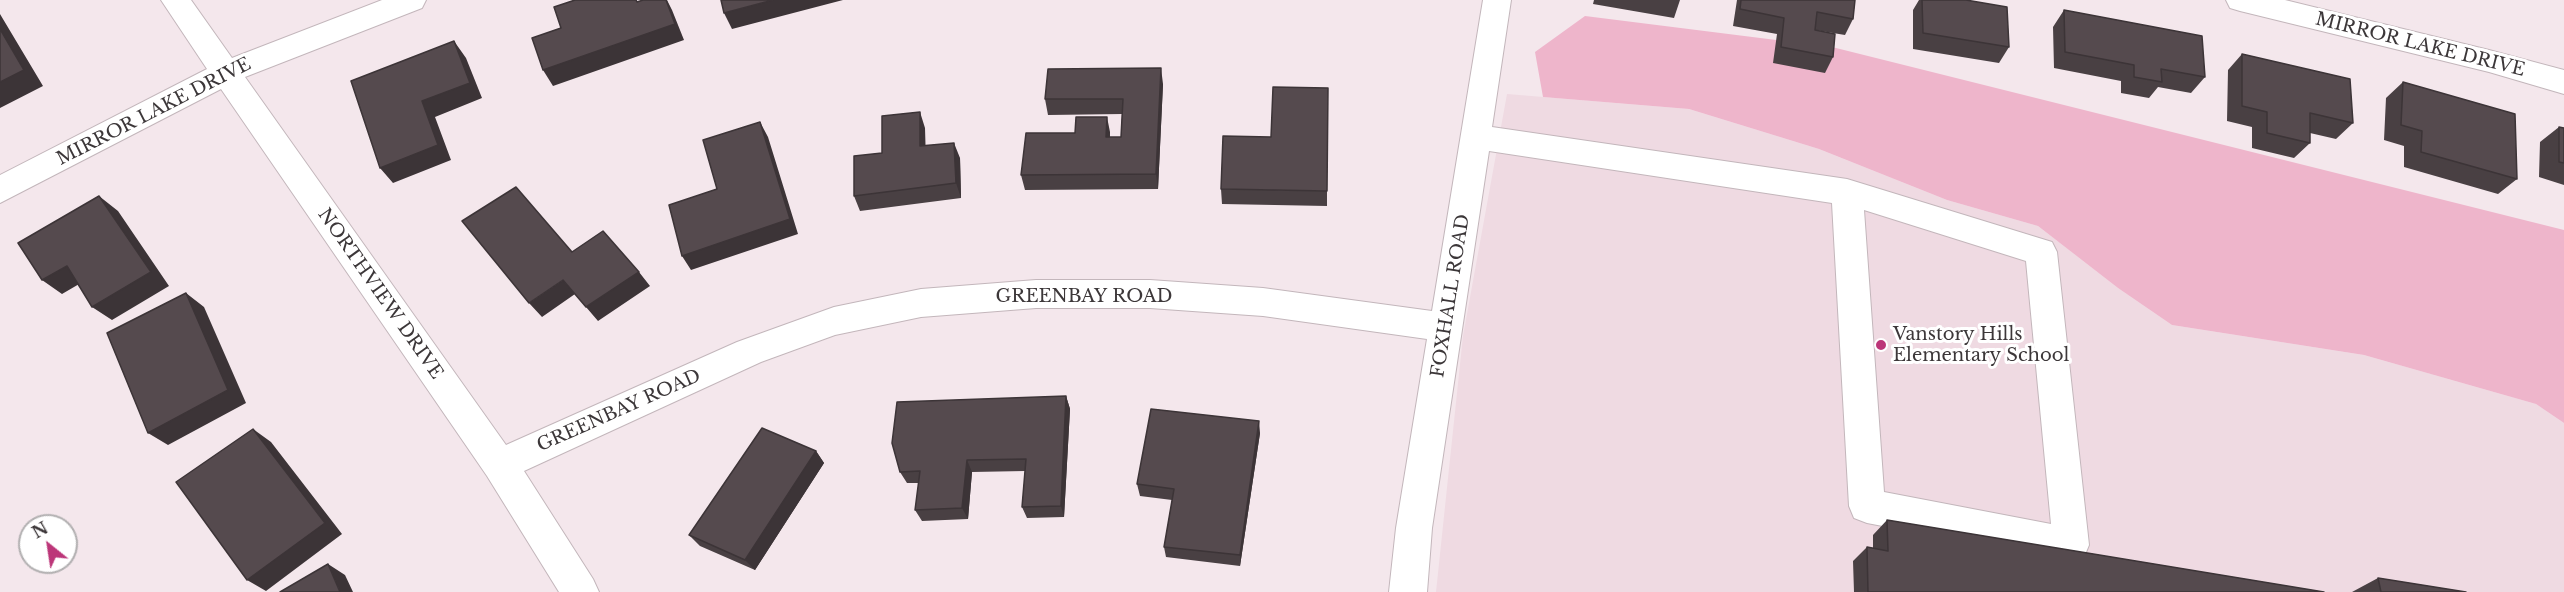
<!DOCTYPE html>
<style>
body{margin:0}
#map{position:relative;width:2564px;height:592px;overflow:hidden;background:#f4e7ec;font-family:"Libre Baskerville",serif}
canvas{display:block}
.north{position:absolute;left:18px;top:514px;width:60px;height:60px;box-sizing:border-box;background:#fff;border:2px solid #b1afb0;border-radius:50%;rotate:330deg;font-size:16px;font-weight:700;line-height:24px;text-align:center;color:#3c3739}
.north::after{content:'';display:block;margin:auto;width:21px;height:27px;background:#bc3679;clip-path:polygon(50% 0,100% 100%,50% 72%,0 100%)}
</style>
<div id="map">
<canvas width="2564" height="592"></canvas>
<div class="north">N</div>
</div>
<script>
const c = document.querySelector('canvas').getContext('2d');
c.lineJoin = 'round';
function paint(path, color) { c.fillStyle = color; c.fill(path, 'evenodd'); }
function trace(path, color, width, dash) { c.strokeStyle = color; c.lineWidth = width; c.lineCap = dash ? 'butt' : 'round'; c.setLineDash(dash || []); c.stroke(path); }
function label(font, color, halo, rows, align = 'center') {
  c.font = font + ' "Libre Baskerville",serif'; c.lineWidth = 6; c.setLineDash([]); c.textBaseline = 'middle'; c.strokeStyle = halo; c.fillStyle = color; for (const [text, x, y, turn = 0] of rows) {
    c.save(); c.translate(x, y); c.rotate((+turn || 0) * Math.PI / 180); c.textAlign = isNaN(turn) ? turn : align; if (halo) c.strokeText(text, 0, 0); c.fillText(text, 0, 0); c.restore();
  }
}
paint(new Path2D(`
 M1507,94l182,15 130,40 128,51 91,26 80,62 54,37 192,30 172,49 28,19v169h-1128l27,-256z`), '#efdae2');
paint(new Path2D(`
 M1585,16l247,31 732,183v193l-28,-19 -172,-49 -192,-30 -54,-37 -80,-62 -91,-26 -128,-51 -130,-40 -146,-12 -8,-45z`), '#eeb5cb');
const minor = new Path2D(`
 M161,0h30l41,58 150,-58h44l-4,8 -177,69 261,368 231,-103 97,-35 87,-18 115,-9h114l113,8 169,23 51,-311h28l-19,127 355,52 205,63 5,10 32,293 -5,12 -13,5 -204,-39 -13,-5 -5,-12 -17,-303 -343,-52 -57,377 -5,64h-38l7,-64 31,-189 -164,-23 -113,-8h-114l-115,9 -86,18 -74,27 -237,109 69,108 6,13h-40l-72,-116 -266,-387 -221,114v-28l207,-106zM1864,210l162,51 25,263 -167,-32z
 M2226,0h59l204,50 75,20v24l-75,-22 -249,-61 -10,-3z`);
trace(minor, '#c3b6bb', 2);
paint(minor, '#fff');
paint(new Path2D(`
 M1594,0h86l-6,18 -81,-14z
 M1737,0h118l-2,19 -8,16 -30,-5 18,27 -8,16 -52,-10 4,-29 -44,-8z
 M1919,0h47l43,47 -10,16 -86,-14v-39z
 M2064,10l141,67 -14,16 -33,-6 -9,11 -28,-5v-12l-67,-13 -1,-41z
 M2242,54l111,69 -17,16 -26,-6v10l-16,15 -42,-10v-21l-25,-6 1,-51z
 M2403,82l114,97 -19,15 -94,-27v-21l-20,-6 2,-42z
 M1163,84l-5,105 -133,1 -4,-15 54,-42 35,-1v5h11l1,-23 -74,1 -3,-16z
 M2559,127l5,1v57l-25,-8 1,-35z
 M925,128v18l35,12 1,40 -101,13 -6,-15 28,-43z
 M1221,189l106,2v15l-105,-2z
 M1066,396l4,13 -6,108 -37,1 -5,-11 3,-36 -53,1 -4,47 -46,2 -7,-11 4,-27h-12l-7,-11z
 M1260,433l-20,133 -74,-9 -2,-10 8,-47 -32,-4 -3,-12z
 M816,451l8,12 -69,107 -55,-24 -11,-11z
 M1887,520l437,72h-470l-1,-31 14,-14 6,1v-13z
 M2378,578l88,14h-114z`), '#494043');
paint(new Path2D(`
 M666,0h1l5,10 12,30 -131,46 -10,-16z
 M773,0h70l-111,29 -8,-16z
 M0,14l43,72 -43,22z
 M454,41l12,17 16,40 -47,19 16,43 -58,23 -13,-15 42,-67z
 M1161,68l2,16 -5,105 -2,-15z
 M920,112l5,16 1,34 -6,-16z
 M1107,117l3,15 -1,20 -3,-15z
 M760,122l8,15 30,97 -107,36 -9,-14z
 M954,143l6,15 1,40 -5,-15z
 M99,196l19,15 51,75 -57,34 -20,-13z
 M67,266l19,14 -24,14 -20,-14z
 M639,272l11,14 -52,35 -12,-14z
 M563,280l12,14 -33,23 -13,-14z
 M186,293l18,14 42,96 -78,42 -20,-12z
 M1066,396l4,13 -6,108 -3,-11z
 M1259,421l1,12 -20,133v-11z
 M253,429l18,13 71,92 -76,57 -19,-11z
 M816,451l8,12 -69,107 -10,-10z
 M967,460l5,12 -4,47 -6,-11z
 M328,564l17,11 8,17h-13z`), '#3c3437');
const building = new Path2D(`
 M575,0h61l1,2 6,-2h23l9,24 -132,46 -11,-32 29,-10 -7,-21z
 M721,0h52l-49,13z
 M1741,0h114l-2,19 -36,-7 -2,18 20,4 -2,23 -52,-10 3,-29 -44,-9z
 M1922,0h44l41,7 2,40 -86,-14z
 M2064,10l138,26 3,41 -44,-8 1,13 -28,-5v-12l-69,-13z
 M0,29l24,41 -24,12z
 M454,41l16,42 -48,18 16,44 -58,23 -29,-87z
 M2242,54l108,25 3,44 -43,-10v30l-43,-10v-21l-25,-6z
 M1161,68l-5,106 -135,1 5,-42h49l1,-16h31l-1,20h15l2,-38h-78l3,-30z
 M2403,82l112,32 2,65 -96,-27 1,-21 -21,-6z
 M1273,87l55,1 -1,103 -106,-2 2,-53 48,1z
 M920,112v34l34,-3 2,40 -102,13v-40l28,-3v-37z
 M760,122l30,97 -108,37 -13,-51 48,-16 -14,-49z
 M2559,127l5,1v35l-5,-1z
 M516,187l56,65 31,-21 36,41 -53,35 -23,-27 -34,23 -67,-82z
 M99,196l52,76 -59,35 -25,-41 -25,14 -24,-37z
 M186,293l42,97 -80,43 -41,-100z
 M1066,396l-5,110 -39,1 4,-48 -59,1 -5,48 -47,2 5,-39 -20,1 -8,-29 5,-41z
 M1151,409l108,12 -19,134 -76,-8 10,-58 -37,-5z
 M762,428l54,23 -71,109 -56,-25z
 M253,429l72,94 -78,57 -71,-98z
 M1887,520l437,72h-456l-1,-45 21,4z
 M328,564l12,28h-60z
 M2378,578l88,14h-85z`);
paint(building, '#554a4e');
trace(building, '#3c3437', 1.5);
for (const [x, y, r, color] of [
 [1881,345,6,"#bc3679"]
]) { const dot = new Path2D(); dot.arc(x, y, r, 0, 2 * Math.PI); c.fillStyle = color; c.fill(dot); trace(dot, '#fff', 2); }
label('18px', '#3c3739', '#fff', [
 ["MIRROR LAKE DRIVE",2420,45,14],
 ["MIRROR LAKE DRIVE",154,112,-27],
 ["NORTHVIEW DRIVE",380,294,55],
 ["FOXHALL ROAD",1451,296,-81],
 ["GREENBAY ROAD",1084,297],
 ["GREENBAY ROAD",619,411,-24]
]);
label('18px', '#3c3739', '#fff', [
 ["Vanstory Hills",1893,335],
 ["Elementary School",1893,356]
], 'left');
</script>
